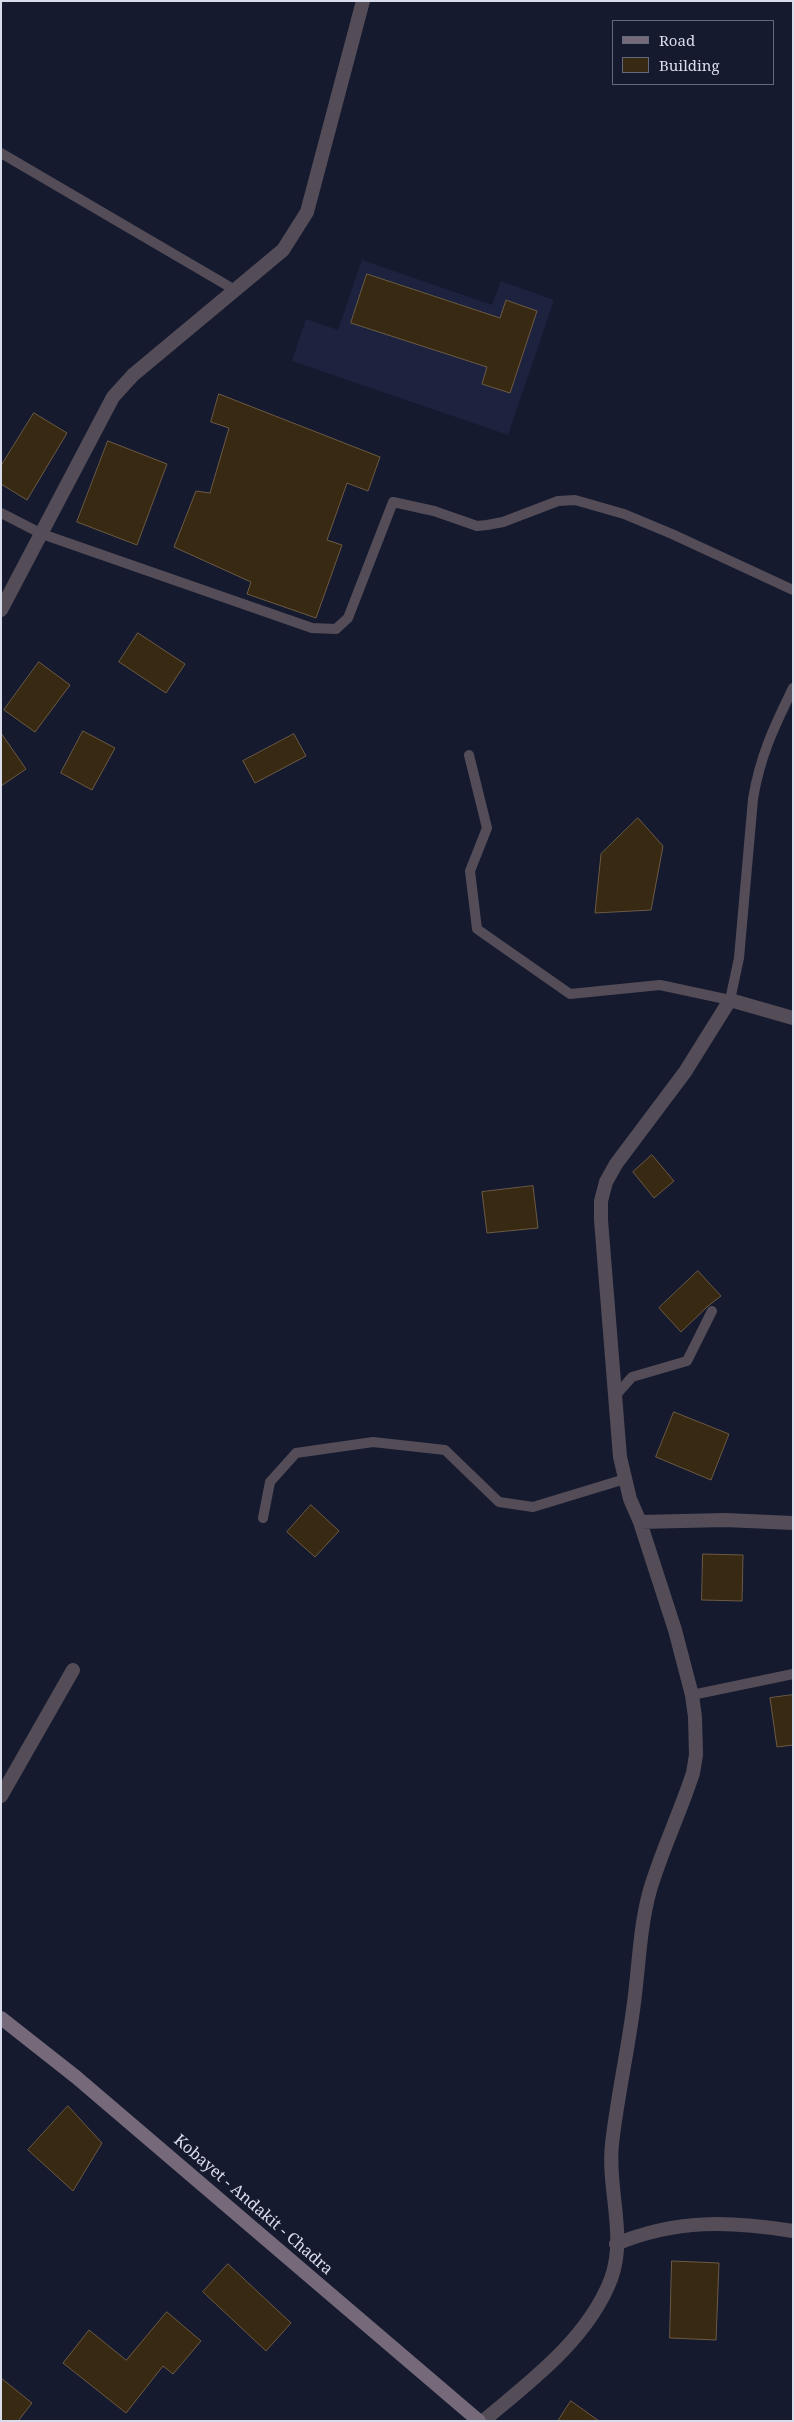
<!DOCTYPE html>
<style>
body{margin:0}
#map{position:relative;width:794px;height:2422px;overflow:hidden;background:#151a2f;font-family:"Noto Serif",serif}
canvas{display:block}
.frame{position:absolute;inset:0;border:2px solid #d8dceb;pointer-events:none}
.legend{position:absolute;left:612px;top:20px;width:162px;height:65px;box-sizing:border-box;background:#151a2f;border:1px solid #63687a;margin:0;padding:6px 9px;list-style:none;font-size:15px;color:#d8dceb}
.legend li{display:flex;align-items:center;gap:10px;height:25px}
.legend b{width:25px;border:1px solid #63687a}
</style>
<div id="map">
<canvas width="794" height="2422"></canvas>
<div class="frame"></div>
<ul class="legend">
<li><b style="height:6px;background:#75697a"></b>Road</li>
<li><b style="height:14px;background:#382912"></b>Building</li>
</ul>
</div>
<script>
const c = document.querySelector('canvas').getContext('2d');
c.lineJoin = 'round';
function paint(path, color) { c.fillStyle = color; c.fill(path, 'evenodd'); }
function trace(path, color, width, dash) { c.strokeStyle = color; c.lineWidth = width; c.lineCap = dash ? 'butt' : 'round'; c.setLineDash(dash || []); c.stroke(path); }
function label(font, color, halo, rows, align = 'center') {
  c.font = font + ' "Noto Serif",serif'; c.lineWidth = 5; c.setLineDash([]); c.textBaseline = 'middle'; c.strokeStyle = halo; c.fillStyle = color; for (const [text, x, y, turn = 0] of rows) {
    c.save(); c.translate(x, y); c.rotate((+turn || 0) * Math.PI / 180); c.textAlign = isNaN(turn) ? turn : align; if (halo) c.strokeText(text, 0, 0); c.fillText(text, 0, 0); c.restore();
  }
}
paint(new Path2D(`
 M362,260l130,45 9,-24 53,19 -46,135 -216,-74 14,-42 32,11z`), '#1d233e');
const building = new Path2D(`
 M367,274l133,44 6,-18 31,11 -27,82 -28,-9 5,-17 -136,-44z
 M219,394l161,63 -12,34 -21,-8 -20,57 15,5 -26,73 -69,-24 4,-12 -77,-35 22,-56 14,2 19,-65 -18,-6z
 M34,413l33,20 -40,67 -26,-16v-18z
 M108,441l59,23 -30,81 -60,-23z
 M138,633l47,31 -19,29 -47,-31z
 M39,662l31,23 -35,47 -31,-22z
 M83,731l32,17 -23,42 -31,-17z
 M1,733l25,36 -25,17z
 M294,734l12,22 -51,27 -12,-22z
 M638,818l25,28 -12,64 -56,3 6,-59z
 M652,1155l22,26 -20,17 -21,-26z
 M533,1186l5,42 -51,5 -5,-41z
 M698,1271l23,25 -13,10 -27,26 -22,-24z
 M674,1412l55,22 -18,46 -55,-23z
 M311,1505l28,26 -24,26 -28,-25z
 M703,1554l40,1 -1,46 -40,-1z
 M793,1695v50l-16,2 -7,-49z
 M68,2106l34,37 -29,48 -45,-41z
 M672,2261l47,2 -3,77 -46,-2z
 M228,2264l63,59 -25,28 -63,-59z
 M167,2312l34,29 -28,33 -10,-8 -37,47 -63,-50 26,-33 37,30z
 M1,2378l31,25 -14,18h-17z
 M571,2401l28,20h-41z`);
paint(building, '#382912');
trace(building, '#6c5a43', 1);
trace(new Path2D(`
 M1,153l234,137
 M1,513l41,21 270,94 24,1 12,-11 45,-116 41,9 43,15 10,-1 16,-3 55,-21 17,-1 49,14 48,20 121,56
 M469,755l18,73 -17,43 7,58 93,65 90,-9 70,15 9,-42 14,-159c7,-43 21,-72 40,-111
 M616,1395l16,-18 55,-16 25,-50
 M263,1518l7,-36 26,-29 77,-11 72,8 54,52 34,5 92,-28
 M692,1695l101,-21`), '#544d58', 10);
trace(new Path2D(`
 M1,610l112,-213 20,-22 150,-125 24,-38 56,-211
 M640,1522l85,-2 68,3
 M1,1796l72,-126
 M616,2244c61,-25 113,-23 177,-13
 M483,2421c47,-39 105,-82 128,-142 16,-44 -4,-90 1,-135 5,-45 15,-89 21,-134 6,-40 6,-81 17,-120 12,-40 30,-77 43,-117l3,-18 -1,-38 -3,-22 -17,-65 -35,-108 -10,-23 -10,-42 -19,-237v-19l5,-19 10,-18 69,-92 45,-72 63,18`), '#544d58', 14);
trace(new Path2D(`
 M1,2018l75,59 403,344`), '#75697a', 14);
label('16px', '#d8dceb', '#151a2f', [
 ["Kobayet - Andakit - Chadra",253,2205,41]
]);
</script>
